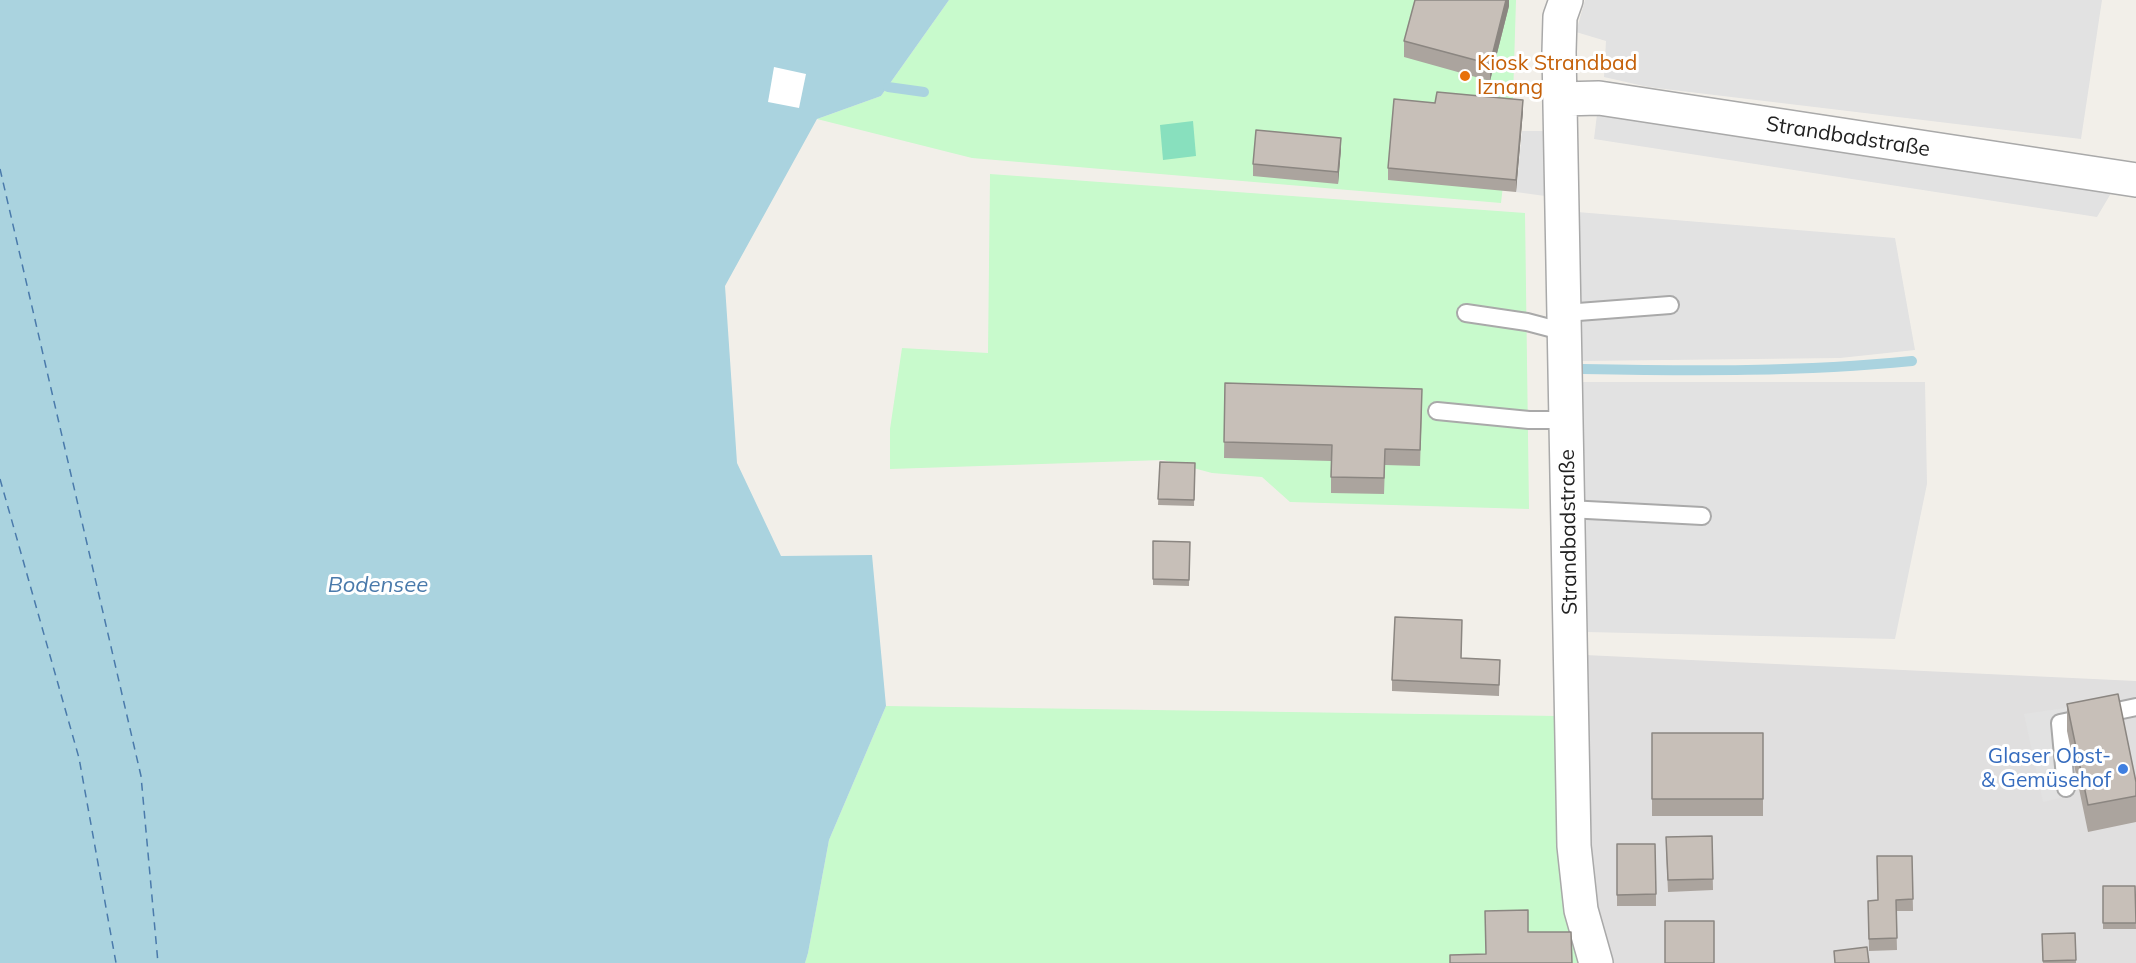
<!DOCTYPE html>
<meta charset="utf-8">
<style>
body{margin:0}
canvas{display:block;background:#f2efe9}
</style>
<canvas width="2136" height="963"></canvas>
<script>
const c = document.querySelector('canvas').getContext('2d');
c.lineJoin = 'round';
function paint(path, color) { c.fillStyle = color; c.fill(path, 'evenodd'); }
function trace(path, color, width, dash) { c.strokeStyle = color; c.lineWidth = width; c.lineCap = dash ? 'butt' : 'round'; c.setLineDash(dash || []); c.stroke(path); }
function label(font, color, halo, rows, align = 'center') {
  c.font = font + ' Mulish,sans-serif'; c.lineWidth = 6; c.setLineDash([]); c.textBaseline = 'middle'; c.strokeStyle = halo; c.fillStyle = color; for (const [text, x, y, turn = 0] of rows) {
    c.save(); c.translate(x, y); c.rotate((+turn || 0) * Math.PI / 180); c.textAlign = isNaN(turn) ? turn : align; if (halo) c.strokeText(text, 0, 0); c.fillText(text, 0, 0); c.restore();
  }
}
paint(new Path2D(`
 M1585,655l551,26v282h-527l-17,-56z`), '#e0dfdf');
paint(new Path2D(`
 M949,0h567l-3,98 -12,105 -529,-45 -155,-39 64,-23z
 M990,174l535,39 4,296 -239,-7 -28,-25 -50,-4 -49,-13 -273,9v-40l12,-81 86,5z
 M886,706l671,10 31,247h-783l3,-10 21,-113z`), '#c8facc');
paint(new Path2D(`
 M1193,121l3,35 -33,4 -3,-35z`), '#88e0be');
paint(new Path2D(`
 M1585,0h517l-21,139 -433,-52 -44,-10 2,-36 -30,-9z
 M1599,98l521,80 -23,39 -503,-78z
 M1522,131h24l-1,65 -29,-4z
 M1577,212l318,26 20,112 -75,8 -260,3z
 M1579,382h346l2,102 -32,155 -309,-7z
 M2125,699v7l-69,16 7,75 -20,5 -19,-88z`), '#e2e2e2');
paint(new Path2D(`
 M0,0h949l-68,96 -64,23 -92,167 12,177 44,93 91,-1 14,151 -57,134 -21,113 -3,10h-805z`), '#aad3df');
paint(new Path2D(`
 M774,67l32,7 -7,34 -31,-6z`), '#fff');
trace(new Path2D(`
 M888,87l36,5
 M1582,369c110,2 220,3 330,-8`), '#aad3df', 10);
trace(new Path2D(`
 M0,169l141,607 17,187
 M0,479l79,279 37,205`), '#4a7aab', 1.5, [8, 6]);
const service = new Path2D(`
 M1466,313l61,9 38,10
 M1565,313l105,-8
 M1437,411l92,9h38
 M1568,509l134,7
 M2066,788l-6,-65 76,-16`);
const minor = new Path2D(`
 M1566,0l-6,17 -1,35 15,794 7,64 15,53
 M1561,99l38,-1 537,82`);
trace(service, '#a9a9a9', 20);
trace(minor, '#a9a9a9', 36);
trace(service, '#fff', 16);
trace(minor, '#fff', 33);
paint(new Path2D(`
 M1509,0v6l-19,75 -86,-24v-16z
 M1435,103l88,8 -7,81 -128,-12v-12z
 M1341,149l-3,35 -85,-8v-12z
 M1225,383l197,22 -2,61 -35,-1 -1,29 -53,-1v-32l-107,-3z
 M1160,462l35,1 -1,43 -36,-1z
 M1153,541l37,1 -1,44 -36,-1z
 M1462,631l-1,27 39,2 -1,36 -107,-5v-11z
 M2067,704l69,78v40l-48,10 -21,-101z
 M1652,733h111v83h-111z
 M1712,836l1,54 -45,2 -2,-43z
 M1617,844l39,50v12h-39z
 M1912,856l1,55h-17l1,39 -28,1 -1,-50 10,-1z
 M2103,886h32l1,43h-33z
 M2075,933l1,30h-33l-1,-29z`), '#aba49e');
paint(new Path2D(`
 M1506,0h3v6l-19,75v-17z
 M1523,100v11l-7,81v-12z
 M1341,138v11l-3,35v-12z`), '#8b8681');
const building = new Path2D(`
 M1415,0h91l-16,64 -86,-23z
 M1437,92l86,8 -7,80 -128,-12 6,-69 41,4z
 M1256,130l85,8 -3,34 -85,-8z
 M1225,383l197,6 -2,61 -35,-1 -1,29 -53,-1 1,-32 -108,-3z
 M1160,462l35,1 -1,37 -36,-1z
 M1153,541l37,1 -1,38 -36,-1z
 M1395,617l67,3 -1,38 39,2 -1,25 -107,-5z
 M2118,694l18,88v14l-48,9 -21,-101z
 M1652,733h111v66h-111z
 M1712,836l1,43 -45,1 -2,-43z
 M1617,844h38l1,50 -39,1z
 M1877,856h35l1,43 -17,1 1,38 -28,1 -1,-38 10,-1z
 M2103,886h32l1,37h-33z
 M1528,910v22h43l1,31h-122v-8l36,-1 -1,-43z
 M1665,921h49v42h-49z
 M2075,933l1,27 -33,1 -1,-27z
 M1867,947l2,16h-34l-1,-12z`);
paint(building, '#c7bfb8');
trace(building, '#8b8681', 1.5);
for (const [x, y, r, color] of [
 [1465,76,6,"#e8710a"],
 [2123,769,6,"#3f7fe0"]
]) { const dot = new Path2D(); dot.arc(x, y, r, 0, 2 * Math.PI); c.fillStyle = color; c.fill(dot); trace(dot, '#fff', 2); }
label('21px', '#c56008', '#fff', [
 ["Kiosk Strandbad",1477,64],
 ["Iznang",1477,88]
], 'left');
label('21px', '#222', '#fff', [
 ["Strandbadstraße",1848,137,9],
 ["Strandbadstraße",1569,532,-91]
]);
label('21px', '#366cbe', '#fff', [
 ["Glaser Obst-",2111,757],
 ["& Gemüsehof",2111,781]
], 'right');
label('italic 22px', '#4a7aab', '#fff', [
 ["Bodensee",378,585]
]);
</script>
